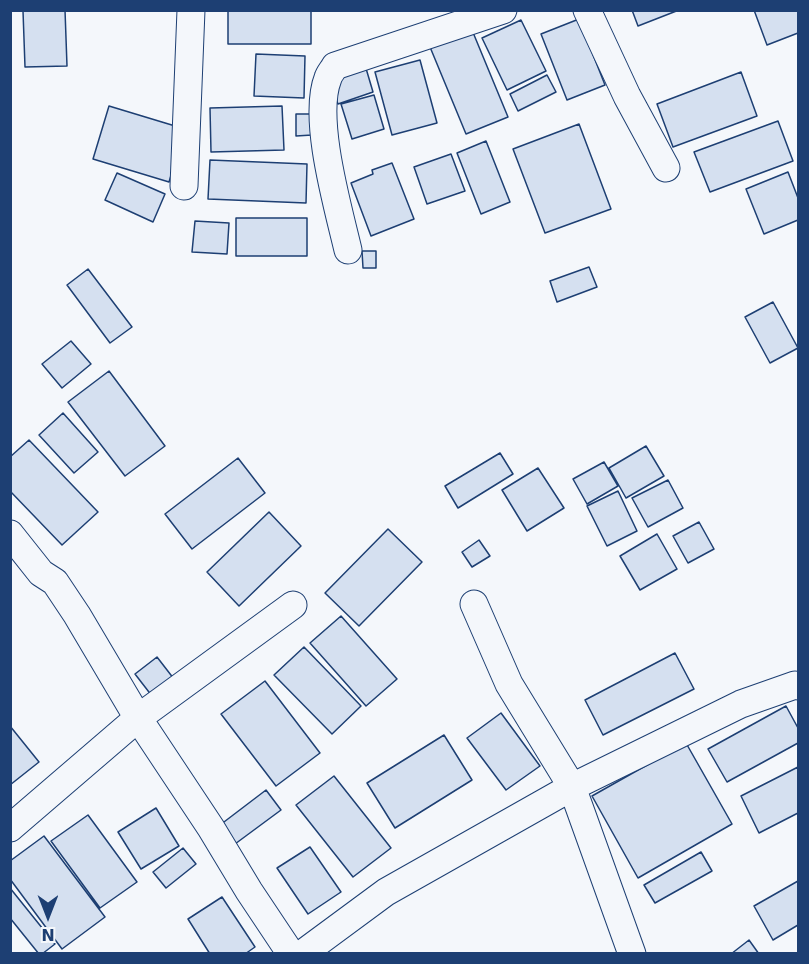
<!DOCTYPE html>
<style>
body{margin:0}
#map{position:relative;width:809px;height:964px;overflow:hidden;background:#f4f7fb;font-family:"DejaVu Sans",sans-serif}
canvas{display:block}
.frame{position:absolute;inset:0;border:12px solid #1d3f73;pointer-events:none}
.north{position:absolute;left:18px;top:886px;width:60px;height:60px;-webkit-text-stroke:4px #f4f7fb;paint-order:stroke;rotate:180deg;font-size:16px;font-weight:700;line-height:24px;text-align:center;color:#1d3f73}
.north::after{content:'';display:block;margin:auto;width:21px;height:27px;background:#1d3f73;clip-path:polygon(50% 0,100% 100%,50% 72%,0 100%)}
</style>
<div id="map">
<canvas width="809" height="964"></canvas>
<div class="frame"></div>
<div class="north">N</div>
</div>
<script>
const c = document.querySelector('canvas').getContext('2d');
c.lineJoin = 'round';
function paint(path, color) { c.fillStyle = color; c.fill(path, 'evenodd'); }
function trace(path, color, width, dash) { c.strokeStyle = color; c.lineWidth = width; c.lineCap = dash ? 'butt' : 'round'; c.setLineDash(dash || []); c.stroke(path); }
const building = new Path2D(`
 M65,10l2,56 -42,1 -2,-56z
 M228,10h83v34h-83z
 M632,10h47l-41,16z
 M754,10h44v23l-31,12z
 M579,19l26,66 -38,15 -26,-66z
 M521,20l25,51 -39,19 -25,-52z
 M472,30l36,87 -42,17 -36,-87z
 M256,54l49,2 -1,42 -50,-2z
 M420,60l17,63 -45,12 -17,-63z
 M365,65l8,27 -35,12 -10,-27z
 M741,72l16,44 -84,31 -16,-43z
 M547,75l9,17 -38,19 -8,-17z
 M374,95l10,34 -32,10 -11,-35z
 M109,106l76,23 -16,53 -76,-23z
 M282,106l2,44 -73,2 -1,-44z
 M296,114h16v21l-16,1z
 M778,121l15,40 -83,31 -16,-40z
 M579,124l32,85 -66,24 -32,-84z
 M486,141l24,61 -29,12 -24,-61z
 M451,154l14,37 -38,13 -13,-37z
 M210,160l97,4 -1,39 -98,-4z
 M392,163l22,56 -43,17 -20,-53 22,-9 -1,-4z
 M788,172l10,26v22l-34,14 -18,-45z
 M117,173l48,21 -12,28 -48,-22z
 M236,218h71v38h-71z
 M195,221l34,2 -2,31 -35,-2z
 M362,251h14v17h-13z
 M589,267l8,20 -40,15 -7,-21z
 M88,269l44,58 -22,16 -43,-58z
 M773,302l25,46 -28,15 -25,-46z
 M71,341l20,23 -29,24 -20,-24z
 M109,371l56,75 -40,30 -57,-74z
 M63,413l35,39 -24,21 -35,-38z
 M29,440l69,72 -36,33 -52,-54v-34z
 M646,446l18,30 -38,22 -17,-30z
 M500,453l13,21 -55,34 -13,-22z
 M238,458l27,35 -73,56 -27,-35z
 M604,462l14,24 -31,18 -14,-25z
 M538,468l26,40 -37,23 -25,-41z
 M668,480l15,28 -35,19 -16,-29z
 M618,491l19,40 -30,15 -20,-40z
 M269,512l32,34 -62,60 -32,-34z
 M699,522l15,27 -26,14 -15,-27z
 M388,529l34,33 -63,64 -34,-33z
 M657,534l20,35 -37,21 -20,-34z
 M479,540l11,16 -18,11 -10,-15z
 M341,616l56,63 -31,27 -56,-63z
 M304,647l57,59 -29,28 -58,-59z
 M675,653l19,36 -91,46 -18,-35z
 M157,657l17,22 -22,17 -17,-22z
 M265,681l55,72 -44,33 -55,-72z
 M786,706l12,22v15l-71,39 -19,-33z
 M501,713l39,53 -34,24 -39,-52z
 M10,726l29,36 -29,23z
 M444,735l28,45 -77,48 -28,-45z
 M686,743l46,81 -94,54 -46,-82z
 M798,767v46l-39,20 -18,-37z
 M334,776l57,72 -38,29 -57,-72z
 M266,790l15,20 -46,34 -15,-19z
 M156,808l23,38 -38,23 -23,-37z
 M88,815l49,67 -37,26 -49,-67z
 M44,836l61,81 -43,32 -52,-70v-18z
 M310,847l31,45 -33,22 -31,-46z
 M183,848l13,16 -30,24 -13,-16z
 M701,852l11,19 -57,32 -11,-18z
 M798,881v44l-25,15 -19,-34z
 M10,888l45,56 -13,10h-3l-29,-36z
 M222,897l33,50 -10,7h-35l-22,-35z
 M749,940l10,14h-28z`);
paint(building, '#d5e0f0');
trace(building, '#1d3f73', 1.5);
const minor = new Path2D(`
 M587,10l40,86 39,72
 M184,186l7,-176
 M348,250c-10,-43 -36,-132 -20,-172 1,-4 5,-8 7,-12l168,-56
 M10,534l31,39 14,9 22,33 61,103 73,110 38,63 42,63
 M474,604l35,80 63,103 60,167
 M10,828l128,-110 155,-113
 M302,954l84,-62 186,-105 169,-83 54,-19 3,1`);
trace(minor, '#1d3f73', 29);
trace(minor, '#f4f7fb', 27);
</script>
